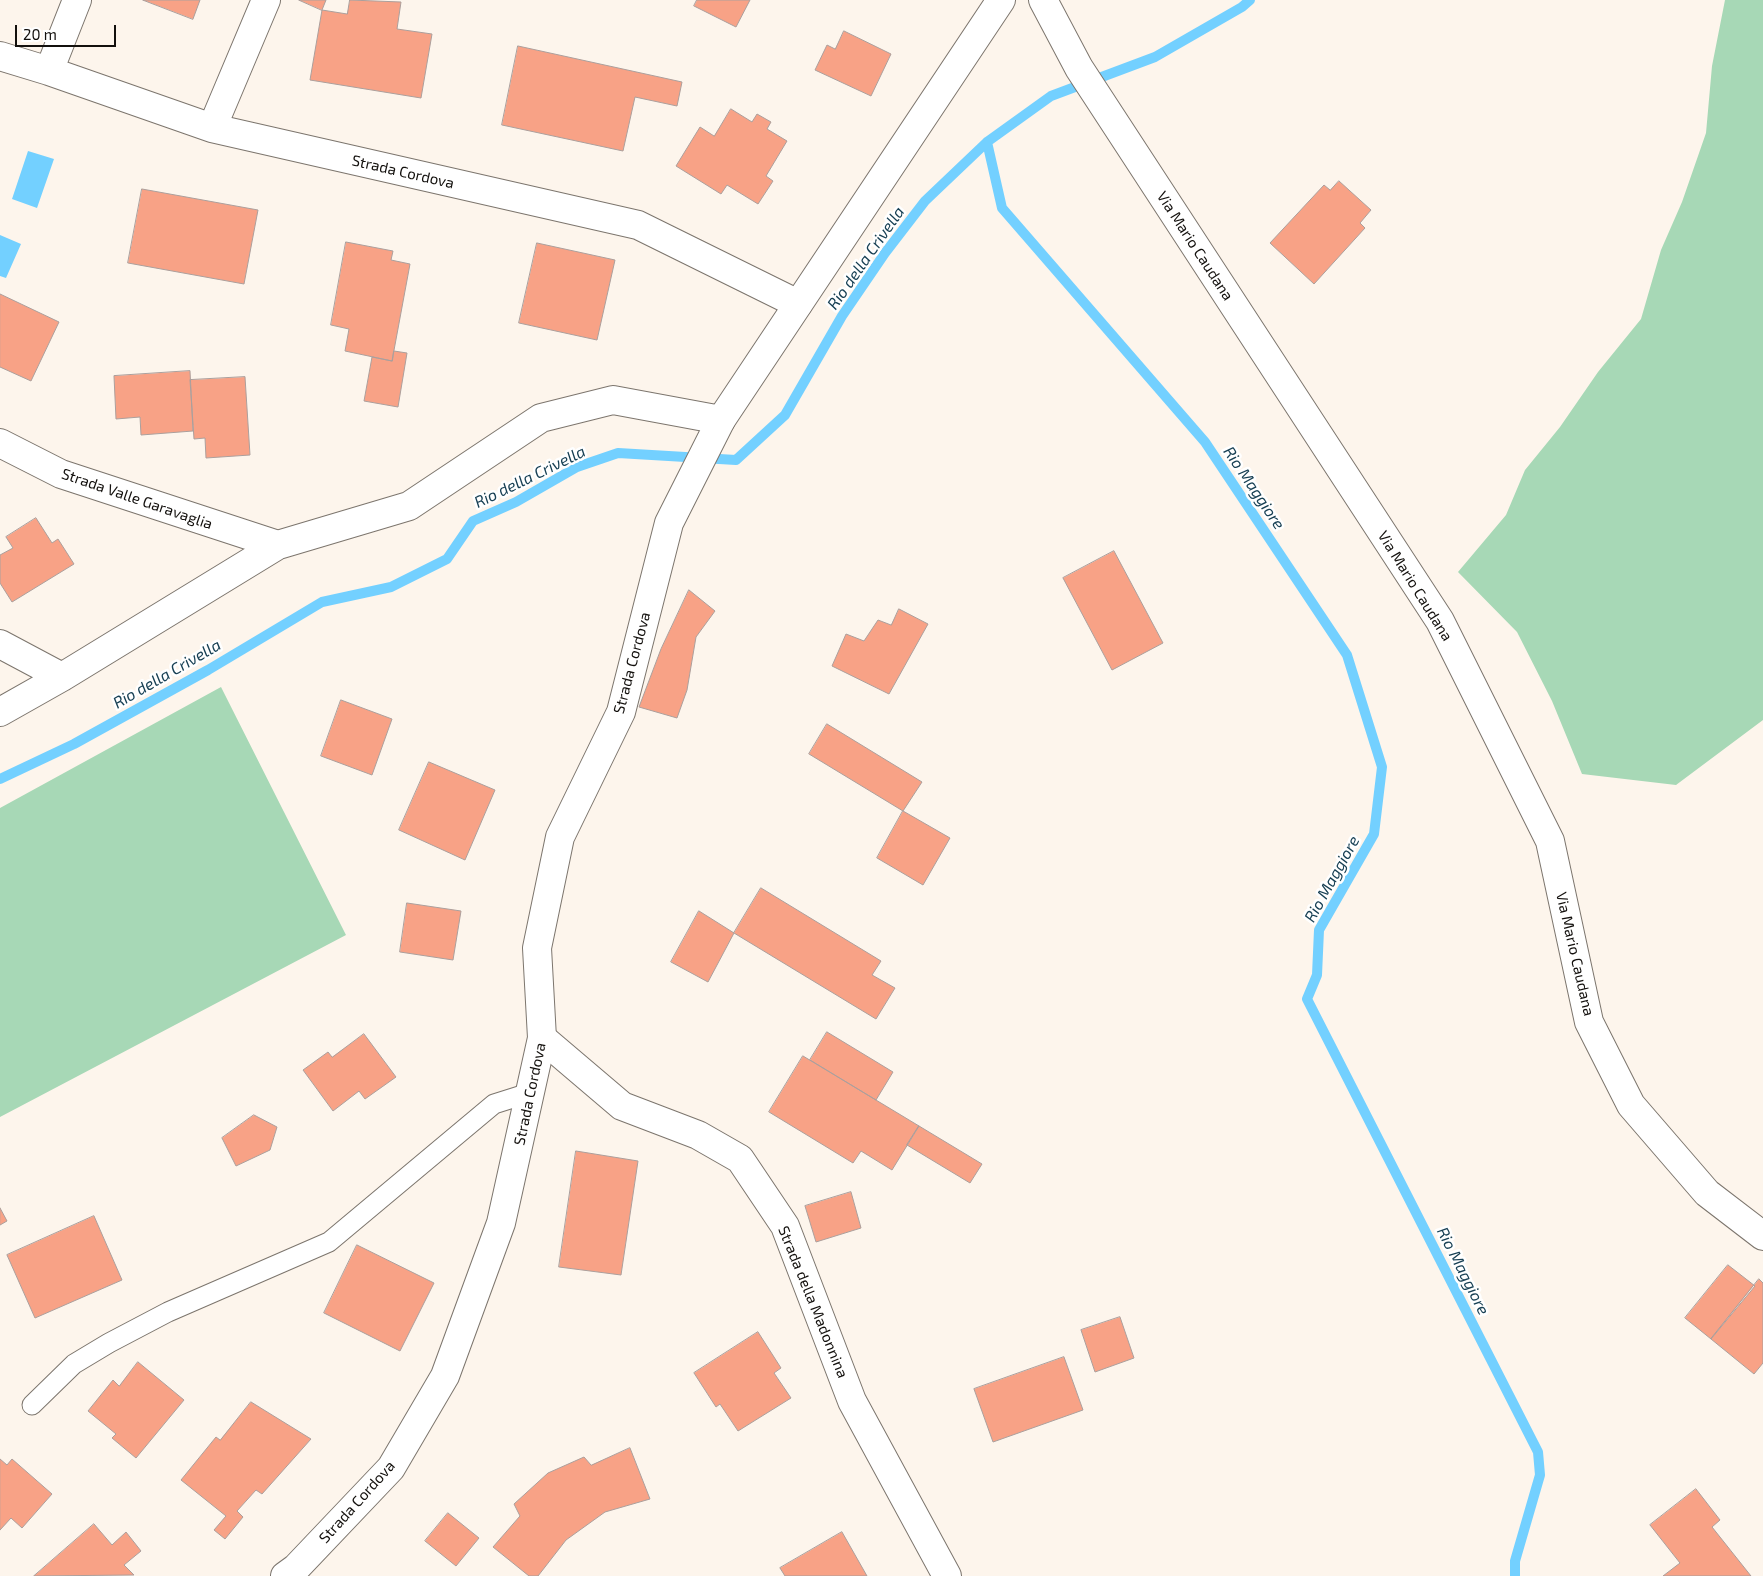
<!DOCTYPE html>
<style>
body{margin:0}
#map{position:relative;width:1763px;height:1576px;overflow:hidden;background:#fdf5ec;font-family:"Exo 2",sans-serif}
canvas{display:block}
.scale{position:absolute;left:15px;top:25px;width:101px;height:22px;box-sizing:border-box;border:2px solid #13100d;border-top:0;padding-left:6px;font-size:15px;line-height:18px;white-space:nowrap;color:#13100d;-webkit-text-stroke:4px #fff;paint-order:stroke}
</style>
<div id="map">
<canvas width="1763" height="1576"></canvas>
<div class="scale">20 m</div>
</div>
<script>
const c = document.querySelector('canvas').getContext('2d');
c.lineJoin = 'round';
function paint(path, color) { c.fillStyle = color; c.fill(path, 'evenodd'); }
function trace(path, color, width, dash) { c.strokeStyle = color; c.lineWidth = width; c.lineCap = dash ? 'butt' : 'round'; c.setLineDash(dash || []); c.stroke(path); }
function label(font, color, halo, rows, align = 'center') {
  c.font = font + ' "Exo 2",sans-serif'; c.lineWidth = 5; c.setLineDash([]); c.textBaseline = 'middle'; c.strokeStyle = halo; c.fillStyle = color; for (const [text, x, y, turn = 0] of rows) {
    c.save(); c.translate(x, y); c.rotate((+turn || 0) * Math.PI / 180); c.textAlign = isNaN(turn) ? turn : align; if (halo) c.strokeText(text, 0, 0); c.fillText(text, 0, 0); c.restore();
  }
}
paint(new Path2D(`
 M1725,0h38v720l-87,65 -94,-11 -30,-73 -35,-69 -59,-60 48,-57 19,-45 35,-43 38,-55 43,-53 20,-69 21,-48 24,-69 6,-67z
 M221,687l125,248 -346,182v-309z`), '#a7d8b6');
paint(new Path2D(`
 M28,151l26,8 -17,49 -25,-9z
 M0,235l21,9 -15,34 -6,-2z`), '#73d0ff');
trace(new Path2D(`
 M987,142l15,66 203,234 142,213 35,112 -8,67 -55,96 -2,45 -10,24 231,453 2,23 -25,86v15
 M0,779l74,-35 134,-74 114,-68 69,-15 56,-28 26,-38 43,-19 61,-35 41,-14 118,7 49,-45 57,-99 43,-63 40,-52 62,-59 64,-46 104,-39 87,-50 8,-7`), '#73d0ff', 10);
const building = new Path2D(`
 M143,0h57l-7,19z
 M299,0h27l-4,10z
 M350,0l51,2 -4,27 35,5 -11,64 -111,-18 12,-70 25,4z
 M697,0h53l-14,27 -42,-21z
 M844,31l47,23 -20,42 -56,-26 12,-25 8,4z
 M518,46l164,36 -5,24 -42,-9 -12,54 -121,-26z
 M731,109l21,13 5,-8 14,8 -4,7 20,12 -21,35 7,5 -15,23 -31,-19 -6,9 -45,-28 24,-39 14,9z
 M1339,181l32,29 -11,13 5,5 -51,56 -44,-41 54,-58 6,5z
 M142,189l116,21 -14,74 -116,-21z
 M346,242l47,9 -2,9 19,4 -18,97 -47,-10 4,-22 -18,-4z
 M537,243l78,17 -18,80 -78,-17z
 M0,294l59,28 -28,59 -31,-14z
 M394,351l13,2 -9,54 -34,-6 8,-44 20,4z
 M190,371l3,60 -52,4 -1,-18 -24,2 -2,-43z
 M245,377l5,78 -44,3 -1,-20 -11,1 -4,-59z
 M36,518l16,25 6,-4 16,25 -62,38 -12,-19v-28l13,-7 -7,-11z
 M1114,551l49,92 -51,27 -49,-92z
 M689,590l26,21 -19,26 -9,53 -10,28 -38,-11 22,-58z
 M899,609l29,15 -39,70 -57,-28 14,-32 18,7 14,-21 13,5z
 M341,700l51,19 -20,56 -51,-19z
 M827,724l95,58 -19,29 -94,-57z
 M429,762l66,28 -30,70 -66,-30z
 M903,811l47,27 -27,47 -46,-27z
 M761,888l120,73 -9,14 23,13 -19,31 -142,-86z
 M407,903l54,8 -8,49 -53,-8z
 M699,911l35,22 -26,49 -37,-20z
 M827,1032l66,40 -17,28 -66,-40z
 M364,1034l32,43 -31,22 -6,-8 -26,20 -30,-41 25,-18 4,5z
 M803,1056l116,70 -27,44 -31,-19 -8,12 -84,-51z
 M254,1115l23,12 -7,23 -34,16 -14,-28z
 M919,1126l63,38 -12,19 -63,-38z
 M576,1151l62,10 -17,114 -62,-8z
 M851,1192l10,36 -45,14 -11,-36z
 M0,1208l7,13 -7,4z
 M94,1216l28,64 -87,38 -28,-63z
 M357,1245l77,38 -34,68 -76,-38z
 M1728,1265l27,21 -44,53 -26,-21z
 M1759,1279l4,4v80l-9,11 -43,-35z
 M1120,1317l14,41 -39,14 -14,-42z
 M758,1332l23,36 -7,5 17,25 -53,33 -18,-27 -4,3 -22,-34z
 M1064,1357l19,53 -90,32 -19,-53z
 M138,1362l46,38 -48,58 -24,-20 4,-4 -28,-23 25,-31 6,6z
 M251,1402l60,37 -49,55 -6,-4 -19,21 6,6 -18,22 -11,-9 12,-14 -45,-36 35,-43 4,3z
 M630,1448l20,51 -45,13 -39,28 -28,36h-9l-36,-29 27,-31 -6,-12 34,-31 36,-16 7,8z
 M0,1459l7,6 5,-6 40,35 -30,34 -11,-10 -11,12z
 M1696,1489l24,31 -8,7 39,49h-88l17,-13 -30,-38z
 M448,1513l31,25 -23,28 -31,-25z
 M94,1524l18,21 14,-13 15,19 -17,14 10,10 -100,1z
 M842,1532l25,44h-82l-5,-8z`);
paint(building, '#f8a286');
trace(building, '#ab9f9c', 1);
const lane = new Path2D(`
 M32,1405l42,-41 35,-21 59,-31 161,-70 165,-138 38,-12`);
const street = new Path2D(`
 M0,56l49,15 163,57 426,97 160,79
 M49,71l28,-71
 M212,128l54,-128
 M0,443l61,31 217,71
 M0,644l62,33
 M0,712l62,-35 216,-132 131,-39 132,-88 72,-18 108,20
 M542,1038l80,68 76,29 42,24 45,67 67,175 95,175`);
const secondary = new Path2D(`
 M1043,0l36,68 361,553 110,220 39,181 42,83 76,88 56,43
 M285,1576l11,-8 95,-100 54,-92 56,-153 41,-185 -5,-90 23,-111 61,-125 48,-189 52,-103 280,-420`);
trace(lane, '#7c756d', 21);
trace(street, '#7c756d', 30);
trace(secondary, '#7c756d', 30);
trace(lane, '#fff', 19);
trace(street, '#fff', 28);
trace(secondary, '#fff', 28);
label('15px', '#13100d', '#fff', [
 ["Strada Cordova",403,172,13],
 ["Via Mario Caudana",1195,246,57],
 ["Strada Valle Garavaglia",137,499,19],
 ["Via Mario Caudana",1415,586,58],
 ["Strada Cordova",632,663,-75],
 ["Via Mario Caudana",1575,954,77],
 ["Strada Cordova",530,1094,-78],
 ["Strada della Madonnina",813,1302,68],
 ["Strada Cordova",357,1502,-48]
]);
label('italic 16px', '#184054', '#fff', [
 ["Rio della Crivella",866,258,-55],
 ["Rio della Crivella",530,477,-26],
 ["Rio Maggiore",1254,488,56],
 ["Rio della Crivella",167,674,-30],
 ["Rio Maggiore",1332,879,-61],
 ["Rio Maggiore",1463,1271,63]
]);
</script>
